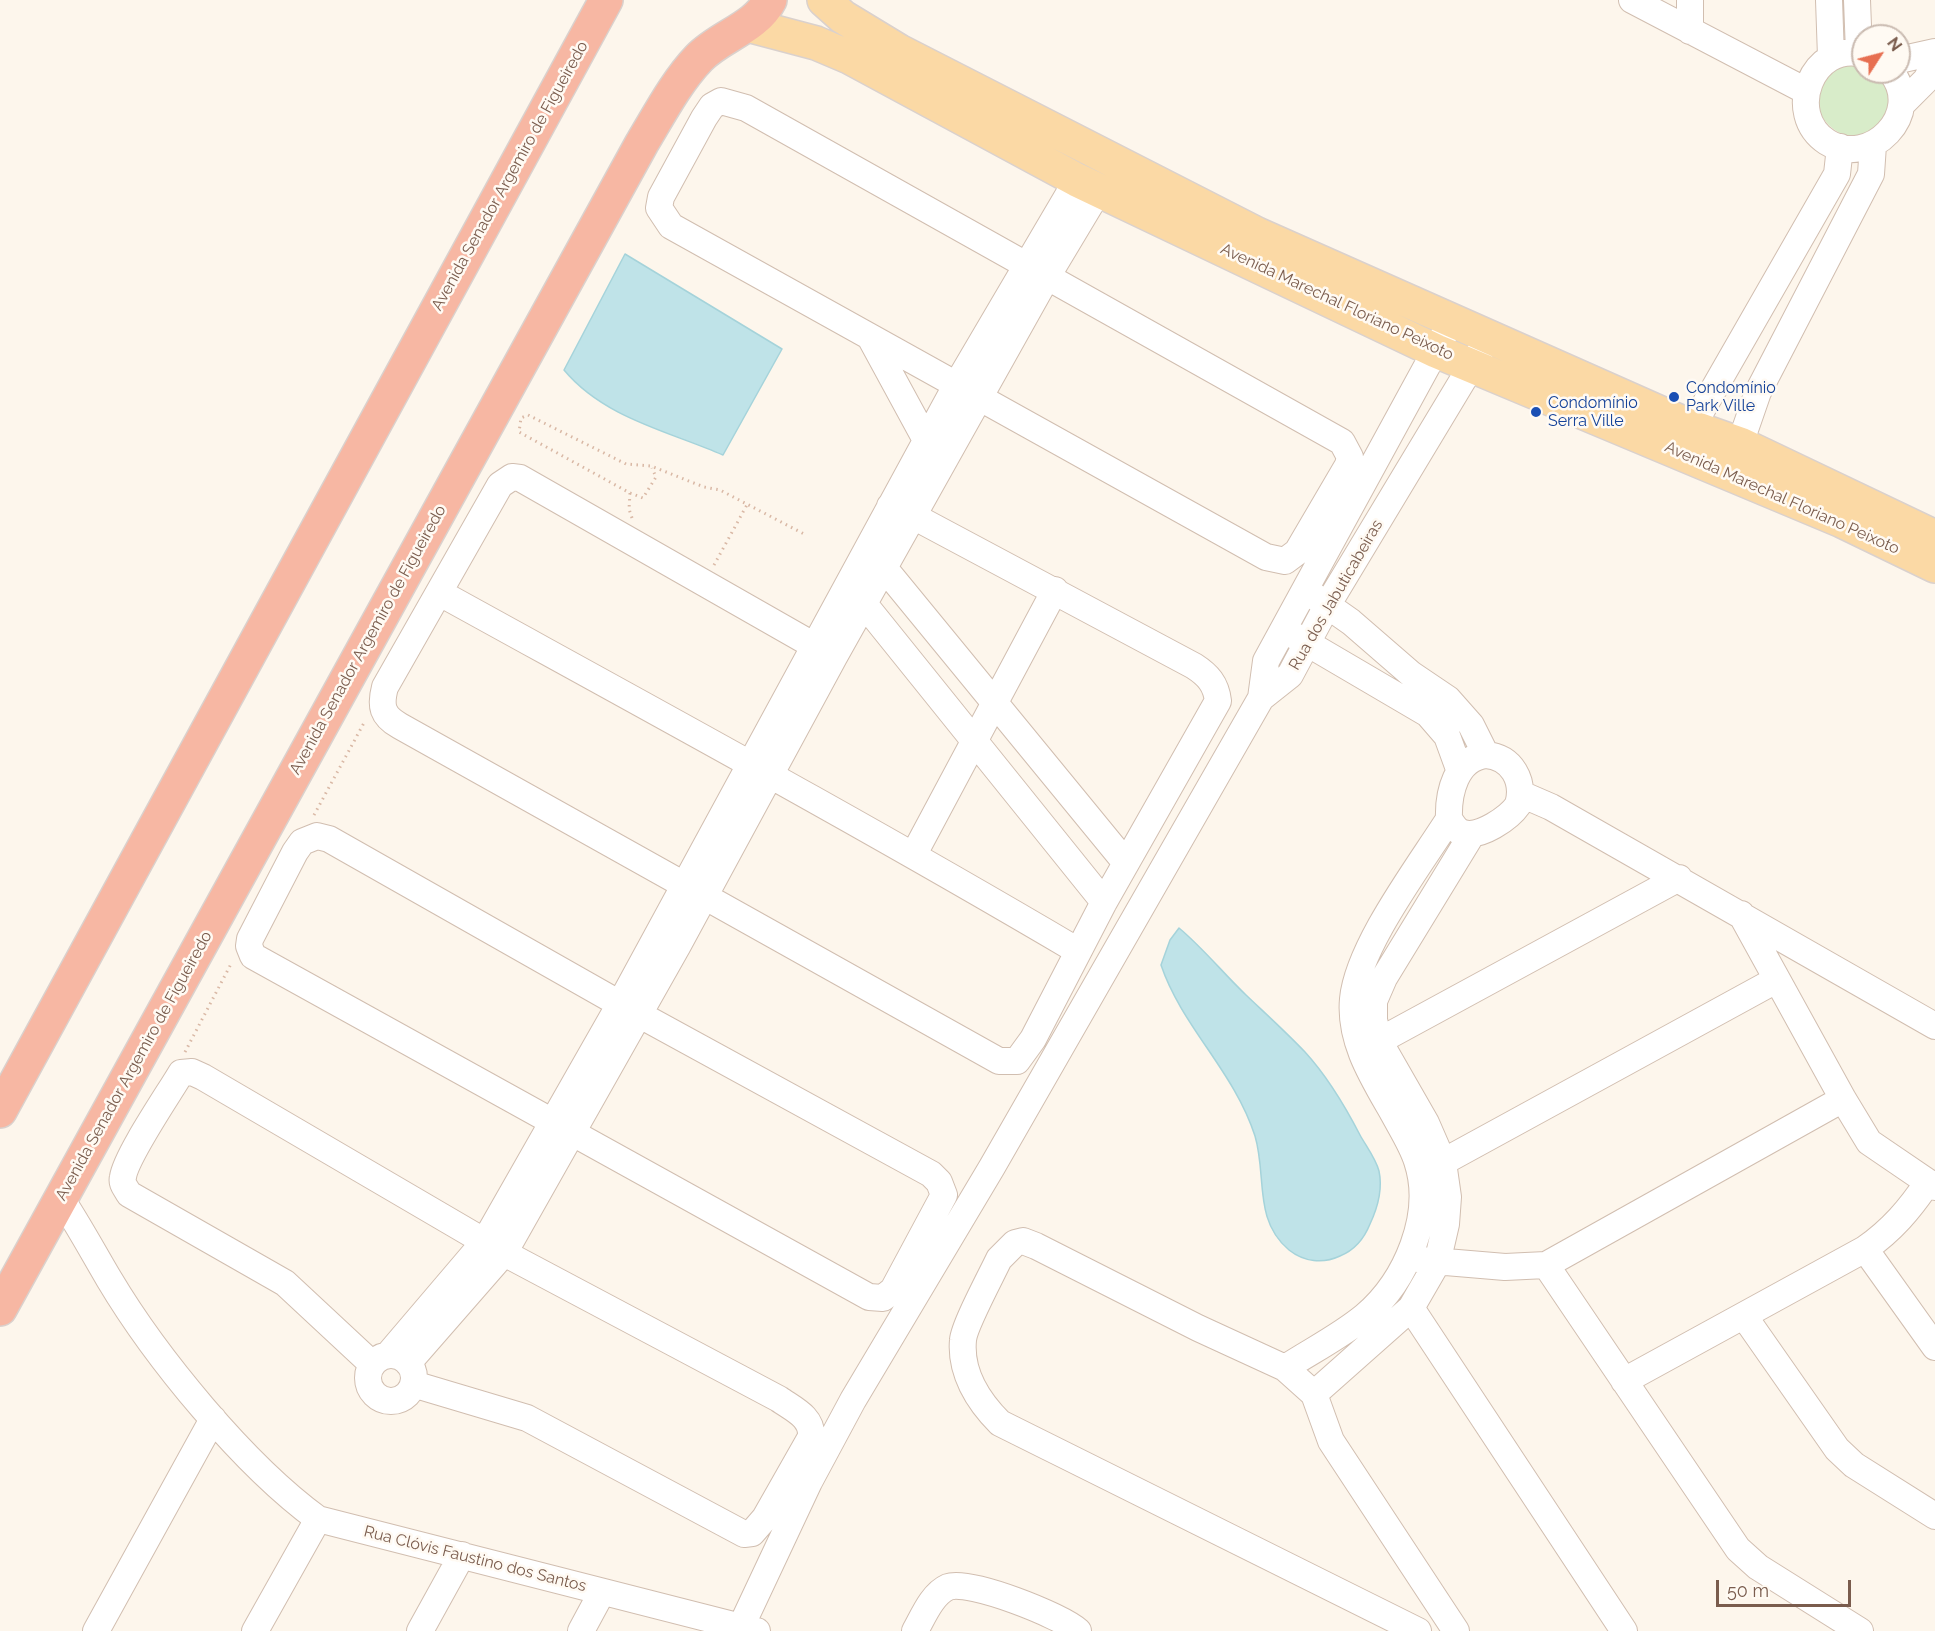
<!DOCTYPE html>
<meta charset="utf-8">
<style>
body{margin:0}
#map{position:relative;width:1935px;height:1631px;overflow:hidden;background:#fdf6ec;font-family:Raleway,sans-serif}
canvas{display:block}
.north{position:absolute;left:1851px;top:24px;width:60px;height:60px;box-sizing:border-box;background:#fffaf3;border:2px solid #cabbb1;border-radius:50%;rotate:54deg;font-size:16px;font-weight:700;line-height:24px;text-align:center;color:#7a5c4d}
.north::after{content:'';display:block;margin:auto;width:21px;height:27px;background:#e76f51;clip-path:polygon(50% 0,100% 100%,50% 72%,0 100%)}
.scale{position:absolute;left:1716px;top:1580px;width:135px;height:27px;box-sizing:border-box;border:3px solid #7a5c4d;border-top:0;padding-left:8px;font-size:18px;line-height:21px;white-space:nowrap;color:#7a5c4d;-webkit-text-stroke:4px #fffaf3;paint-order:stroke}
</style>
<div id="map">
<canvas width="1935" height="1631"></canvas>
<div class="north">N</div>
<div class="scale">50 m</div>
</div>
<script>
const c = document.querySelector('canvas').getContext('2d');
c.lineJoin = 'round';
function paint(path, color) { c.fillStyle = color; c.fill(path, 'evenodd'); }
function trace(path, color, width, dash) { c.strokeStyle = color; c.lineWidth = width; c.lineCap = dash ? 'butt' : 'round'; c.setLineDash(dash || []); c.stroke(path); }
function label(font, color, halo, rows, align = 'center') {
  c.font = font + ' Raleway,sans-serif'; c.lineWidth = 5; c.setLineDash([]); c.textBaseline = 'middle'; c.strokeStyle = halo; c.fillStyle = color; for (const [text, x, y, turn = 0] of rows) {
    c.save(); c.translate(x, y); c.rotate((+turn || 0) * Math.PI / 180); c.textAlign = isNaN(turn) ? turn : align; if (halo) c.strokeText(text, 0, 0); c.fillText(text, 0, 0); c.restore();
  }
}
paint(new Path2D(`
 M1863,60v12h21l10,19 -12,36c-8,3 -18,9 -26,10 -25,0 -48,-29 -36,-53 3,-6 9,-13 14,-19z`), '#d8ecc9');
const water = new Path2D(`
 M625,254l157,95 -59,106c-55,-24 -119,-37 -159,-85z
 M1179,928c24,20 44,45 67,67 20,19 40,37 59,57 22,24 40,54 55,83 6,11 16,24 19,36 4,19 -1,36 -9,53 -6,15 -15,26 -30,32 -17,8 -36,6 -51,-6 -36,-30 -22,-74 -34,-114 -21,-65 -73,-109 -94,-171l9,-25z`);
paint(water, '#bfe3e8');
trace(water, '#a5d3da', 1.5);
const minor = new Path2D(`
 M1632,0l174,91
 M1690,0v31
 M1829,0l2,57
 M1857,0l2,52
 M1863,54c-51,-13 -79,60 -36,88 43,27 98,-29 64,-70
 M1899,60l36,-8
 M721,101l25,7 596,334 8,15 -2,8 -51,87 -12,9 -19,-4 -595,-331 -12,-18 2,-11 43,-79 8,-12z
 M1902,104l24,-24 9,-17
 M870,337l56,103
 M1692,427l145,-253 3,-27
 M1740,444l18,-52 113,-218 2,-29
 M885,569l241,294
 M440,593c214,118 428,234 638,358
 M1314,596l37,26 60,52 37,25 23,26 15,30
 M865,605l239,297
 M1295,636l133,78 19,22 12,33
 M834,657l-314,-179 -8,-1 -12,8 -115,202c-5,19 -3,29 15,39l599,335h18l16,-22 71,-137 114,-201c-2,-17 -10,-26 -24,-35l-281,-150 -23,-10
 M1261,698l29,-23 38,-71 153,-254
 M1486,755c26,2 39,26 32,50 -9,13 -38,33 -55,28 -7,-2 -10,-8 -14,-14 -1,-26 7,-61 37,-64z
 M1521,794l30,13 384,219
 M317,836l12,3 291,165 311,170 8,8 5,13 -51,95 -10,8 -14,-1 -616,-341 -4,-10 1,-7 45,-87 7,-10z
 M914,854l141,-264
 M1741,914l102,185 26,43 66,45
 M1379,1041l300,-163
 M1443,1162l333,-182
 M60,1197c18,27 33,55 49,82 47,79 135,186 209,240l439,112
 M1865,1249l70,98
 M1422,1260l83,7 41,-2 297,-166
 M1546,1265l192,284 20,18 102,64
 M1411,1308l213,323
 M1744,1316l93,133 17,16 81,51
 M388,1355l97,-114 135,-237 337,-620 120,-204
 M368 1378a23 23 0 1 1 46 0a23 23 0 1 1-46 0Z
 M408,1363l96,-110 174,-308 156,-288 214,-382 51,-85
 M372,1364l-87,-81 -156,-89c-3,-6 -8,-10 -6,-17 3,-21 45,-82 58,-104l11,-1 11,5 301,176 275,146c14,10 34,18 32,38l-46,81 -13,15 -8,1 -217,-116 -114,-34
 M1285,1368c26,-17 56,-32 80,-52 41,-35 70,-101 52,-155 -5,-16 -16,-33 -24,-48 -20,-35 -44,-72 -40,-114 5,-53 67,-134 96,-180
 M1624,1381l241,-132c27,-19 45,-40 63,-67
 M1314,1394l97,-86 26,-45 9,-39 2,-27 -5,-35 -17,-39 -47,-82 -5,-21v-19l10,-23 88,-144
 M96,1631l117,-212
 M255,1631l63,-112
 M420,1631l42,-76
 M581,1631l21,-39
 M739,1631l70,-149 44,-82 139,-233 269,-469 5,-37 178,-326
 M915,1631c8,-14 17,-37 33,-44 21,-8 114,29 130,44
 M1418,1631l-418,-208c-22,-22 -40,-51 -37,-83 1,-14 28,-64 36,-81l16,-16 8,-2 13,5 162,82 87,40 29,26 17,47 125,190`);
const major = new Path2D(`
 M824,0l19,17 56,34 358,183 435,193 48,17 195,93
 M748,25l68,18 33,14 228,123 359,171 406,170 93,45`);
const highway = new Path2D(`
 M0,1111l606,-1111
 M0,1309l642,-1166c17,-28 34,-61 57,-85 21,-22 57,-30 71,-58`);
trace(minor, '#d1beb0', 28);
trace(major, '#dad1cd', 36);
trace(highway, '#dad1cd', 36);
trace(new Path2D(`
 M630,493l13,5 13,-21 -4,-9
 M632,518l-3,-9 1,-16 -111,-61 2,-14 7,-3 98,49 25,2 53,21 16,3 86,45
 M714,565l34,-62
 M314,815l51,-94
 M185,1052l47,-90`), '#d9b8a5', 3, [1.5, 4.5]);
trace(minor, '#fff', 26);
trace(major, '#fbd9a5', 33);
trace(highway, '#f7b7a3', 33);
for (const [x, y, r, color] of [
 [1674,397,6,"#1a4fb4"],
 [1536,412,6,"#1a4fb4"]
]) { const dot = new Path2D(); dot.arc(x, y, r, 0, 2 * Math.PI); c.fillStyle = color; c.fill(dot); trace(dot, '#fffaf3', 2); }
label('16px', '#7a5c4d', '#fffaf3', [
 ["Avenida Senador Argemiro de Figueiredo",510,176,-61],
 ["Avenida Marechal Floriano Peixoto",1337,302,25],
 ["Avenida Marechal Floriano Peixoto",1782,498,24],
 ["Rua dos Jabuticabeiras",1336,595,-60],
 ["Avenida Senador Argemiro de Figueiredo",368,640,-61],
 ["Avenida Senador Argemiro de Figueiredo",134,1066,-61],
 ["Rua Clóvis Faustino dos Santos",475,1559,14]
]);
label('16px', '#164399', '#fffaf3', [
 ["Condomínio",1686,388],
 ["Park Ville",1686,406],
 ["Condomínio",1548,403],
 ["Serra Ville",1548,421]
], 'left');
</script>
